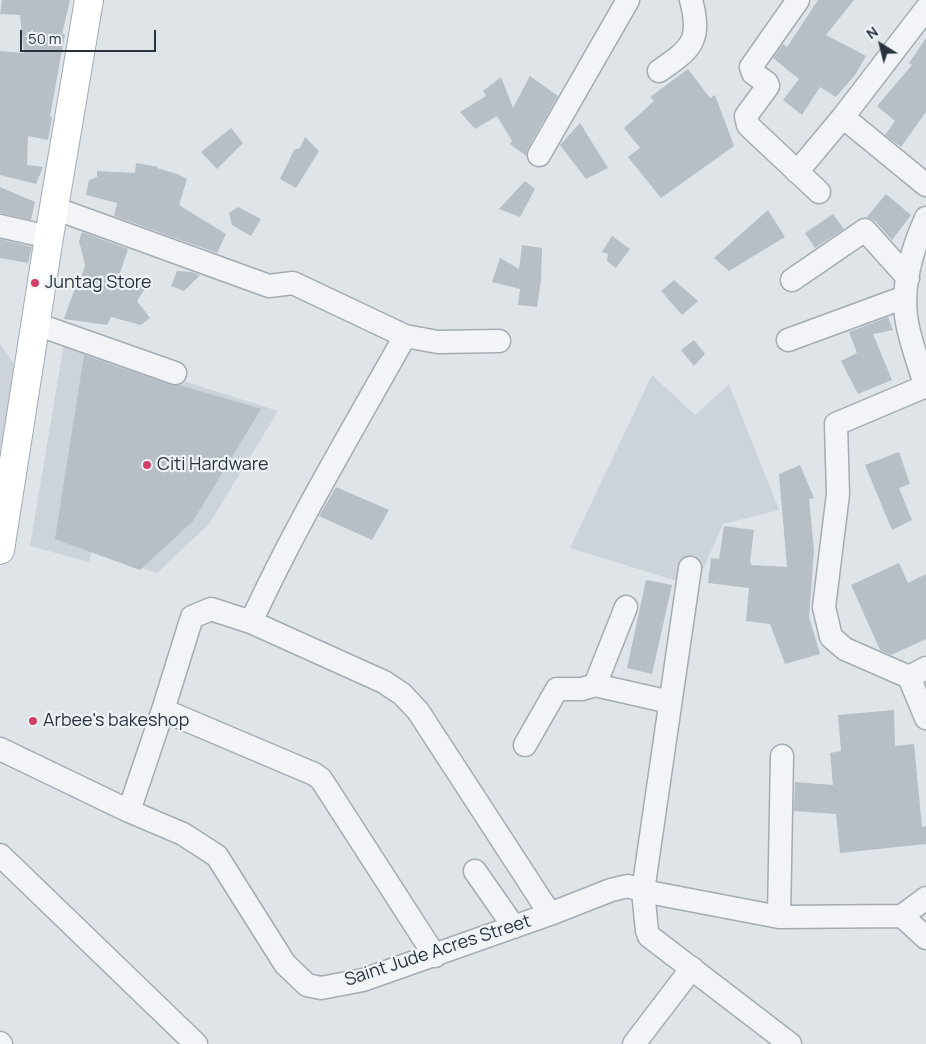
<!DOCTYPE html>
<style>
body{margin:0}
#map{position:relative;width:926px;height:1044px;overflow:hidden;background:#dfe4e9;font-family:Manrope,sans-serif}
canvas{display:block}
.north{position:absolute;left:856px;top:20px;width:50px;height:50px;-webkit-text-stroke:4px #eff3f6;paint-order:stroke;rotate:324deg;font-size:14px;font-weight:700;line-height:20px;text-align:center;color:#283341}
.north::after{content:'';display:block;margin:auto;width:18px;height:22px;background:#283341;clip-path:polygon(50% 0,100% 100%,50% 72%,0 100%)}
.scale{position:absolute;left:20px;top:30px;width:136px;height:22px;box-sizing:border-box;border:2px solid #283341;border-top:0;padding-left:6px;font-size:15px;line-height:18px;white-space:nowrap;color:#283341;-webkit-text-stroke:4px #eff3f6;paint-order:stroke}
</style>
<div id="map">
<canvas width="926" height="1044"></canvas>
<div class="north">N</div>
<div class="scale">50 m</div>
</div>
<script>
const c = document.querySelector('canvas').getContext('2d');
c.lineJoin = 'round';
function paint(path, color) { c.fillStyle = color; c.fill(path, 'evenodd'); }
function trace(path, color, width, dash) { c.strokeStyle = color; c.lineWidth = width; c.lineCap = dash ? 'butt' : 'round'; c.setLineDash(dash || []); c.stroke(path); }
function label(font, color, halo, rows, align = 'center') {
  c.font = font + ' Manrope,sans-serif'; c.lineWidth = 4.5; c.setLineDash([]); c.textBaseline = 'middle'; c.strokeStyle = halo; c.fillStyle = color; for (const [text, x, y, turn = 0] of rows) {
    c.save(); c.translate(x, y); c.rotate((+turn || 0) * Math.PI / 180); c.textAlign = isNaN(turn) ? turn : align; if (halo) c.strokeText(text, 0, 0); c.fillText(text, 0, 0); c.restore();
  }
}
paint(new Path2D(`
 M64,343l214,68 -69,113 -52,49 -65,-23 -3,12 -59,-16z
 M0,344l17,24 -17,84z
 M652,375l43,40 34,-31 50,126 -56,14 -21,48 -28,8 -104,-32z`), '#cdd3db');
paint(new Path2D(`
 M2,0h68l-8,34h3l-15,82 2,1 -4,23 -20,-4 -1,29 16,2 -7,17 -36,-9v-124l24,2 -4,-38 -20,-1z
 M818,0h36l-28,35 40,21 -11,19 -19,22 -16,-10 -18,28 -19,-15 16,-21 -26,-21 10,-14 4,3z
 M926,38v74l-25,35 -16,-12 10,-14 -18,-15 35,-41 -3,-2z
 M688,69l22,29 5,-3 19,51 -73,52 -33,-41 12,-9 -16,-20 30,-27 -4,-4z
 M530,76l28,20 -30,52 -2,8 -16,-12 2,-3 -15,-25 -22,13 -15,-17 26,-16 -3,-5 18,-14 12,31z
 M580,123l28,45 -22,11 -26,-34z
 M231,128l12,15 -26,26 -16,-17z
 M305,137l14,14 -23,37 -16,-9 14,-29 6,-2z
 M136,163l22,4 -1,1 20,6 10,5 -8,26 47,29 -9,19 -103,-37 3,-13 -31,-8 3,-15 8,-3v-6l38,2z
 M525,181l10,8 -15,28 -21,-8z
 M0,187l35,15 -4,18 -31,-7z
 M886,194l25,21 -19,25 -17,-19 -8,-4z
 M238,207l23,12 -10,17 -19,-11 -3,-12z
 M768,210l17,27 -56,34 -15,-13z
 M833,214l11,15 -29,19 -10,-15z
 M82,232l46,17 -9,27 29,8 -11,17 13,17 -9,7 -30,-8 -4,8 -43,-6 12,-34 3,1 6,-21 -6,-24z
 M612,236l18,13 -14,19 -9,-7 1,-7 -6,-2z
 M0,239l32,8 -4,16 -28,-5z
 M522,245l20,3 -1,32 -4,27 -19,-2 2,-16 -28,-7 8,-24 19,11z
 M177,271l15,1 8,3 -16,16 -13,-5z
 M674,280l24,21 -16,14 -21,-24z
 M888,317l5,13 -20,4 19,46 -34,14 -17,-33 16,-8 -8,-21z
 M694,340l11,14 -11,12 -13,-16z
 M84,355l87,30h9l81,24 -68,112 -53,49 -85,-31z
 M899,452l11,32 -11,4 13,32 -20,10 -27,-65z
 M800,465l14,33 -5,1 5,51 -5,67 11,37 -35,10 -15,-40 -24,-3 3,-33 -41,-5 3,-25 8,1 5,-33 30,4 -4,32h1v3l36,2 -8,-93z
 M336,487l53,23 -17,30 -53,-24z
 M899,563l9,20 18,-9v65l-35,16 -11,-5 -29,-65z
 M646,580l26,5 -20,89 -25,-6z
 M894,710l1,36 19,-2 8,83 4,-1v18l-86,9 -4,-39 -42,-3 1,-29 38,3 -3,-32 11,-2 -3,-36z`), '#b6bec6');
const minor = new Path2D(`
 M798,0l-47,67 2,6 14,10 1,3 -22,30 2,9 5,5 66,62
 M659,71c32,-22 43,-30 32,-71
 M843,117l83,68
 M539,155l89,-155
 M797,172l46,-55 83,-108
 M54,208l215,78 24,-3 112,53 33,6 61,-1
 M926,218c-13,29 -24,66 -20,98 3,24 13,48 20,71
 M0,226l49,11
 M792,280l73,-50 43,48
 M36,324l139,49
 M788,340l117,-43
 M926,386l-90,38 2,70 -14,113 7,30 14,12 64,28 17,-9
 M690,568l-47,323 4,40 2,5 141,108
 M251,622c45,-98 101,-191 154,-286
 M909,677l17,41
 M595,685l31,-78
 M163,710l151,64 7,5 114,177
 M525,745l32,-56h25l13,-4 75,17
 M0,749l129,62 54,23 34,22 68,108 22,21 14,3 42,-8 187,-66 61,-24 17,-4 15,5 136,26 123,-1 24,-18
 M129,811l34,-101 29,-93 19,-8 40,13 133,60 18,12 16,17 132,203
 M0,855l196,189
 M475,871l39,56
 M902,916l24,22
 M779,917l3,-161
 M0,1043l1,1
 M634,1044l58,-76`);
const major = new Path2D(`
 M0,550l49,-313 40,-237`);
trace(minor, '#a4abb3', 25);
trace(major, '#9eaab5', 30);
trace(minor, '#f2f4f7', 22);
trace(major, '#fff', 28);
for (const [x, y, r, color] of [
 [35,283,5,"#d24066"],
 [147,465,5,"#d24066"],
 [33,721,5,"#d24066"]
]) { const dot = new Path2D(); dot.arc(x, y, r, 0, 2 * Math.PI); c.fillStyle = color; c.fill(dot); trace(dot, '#eff3f6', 2); }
label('18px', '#283341', '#eff3f6', [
 ["Juntag Store",45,283],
 ["Citi Hardware",157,465],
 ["Arbee's bakeshop",43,721]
], 'left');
label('18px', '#283341', '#eff3f6', [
 ["Saint Jude Acres Street",438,951,-18]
]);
</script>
